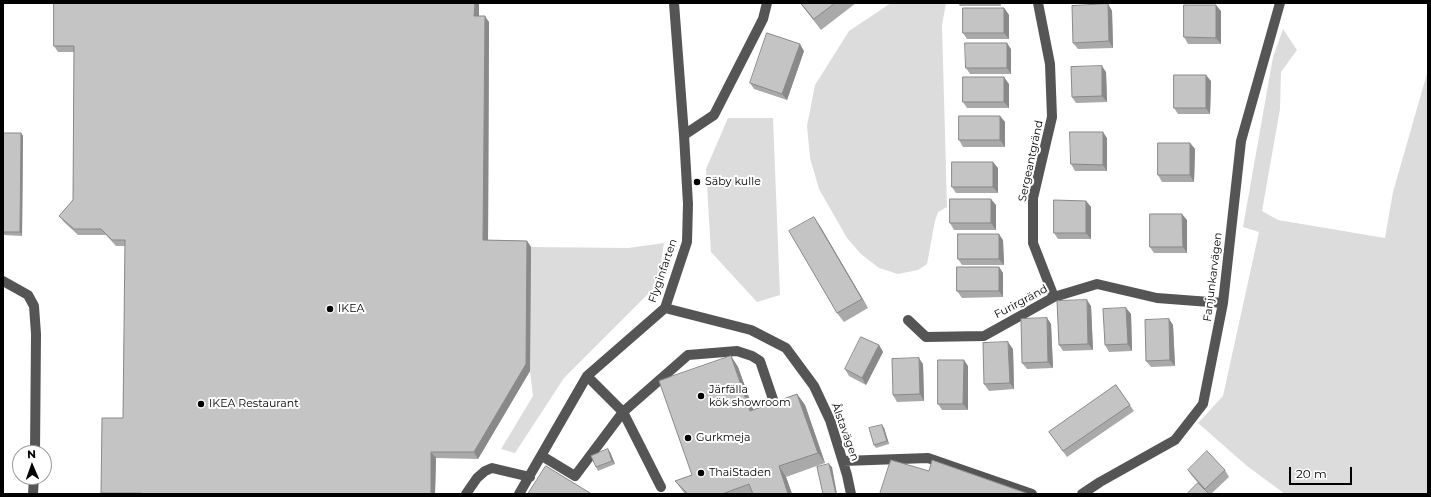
<!DOCTYPE html>
<meta charset="utf-8">
<style>
body{margin:0}
#map{position:relative;width:1431px;height:497px;overflow:hidden;background:#fff;font-family:Montserrat,sans-serif}
canvas{display:block}
.frame{position:absolute;inset:0;border:4px solid #000;pointer-events:none}
.north{position:absolute;left:12px;top:445px;width:40px;height:40px;box-sizing:border-box;background:#fff;border:1px solid #999;border-radius:50%;rotate:358deg;font-size:11px;font-weight:700;line-height:16px;text-align:center;color:#000}
.north::after{content:'';display:block;margin:auto;width:14px;height:18px;background:#000;clip-path:polygon(50% 0,100% 100%,50% 72%,0 100%)}
.scale{position:absolute;left:1289px;top:467px;width:63px;height:18px;box-sizing:border-box;border:2px solid #000;border-top:0;padding-left:5px;font-size:12px;line-height:14px;white-space:nowrap;color:#000;-webkit-text-stroke:3px #fff;paint-order:stroke}
</style>
<div id="map">
<canvas width="1431" height="497"></canvas>
<div class="frame"></div>
<div class="north">N</div>
<div class="scale">20 m</div>
</div>
<script>
const c = document.querySelector('canvas').getContext('2d');
c.lineJoin = 'round';
function paint(path, color) { c.fillStyle = color; c.fill(path, 'evenodd'); }
function trace(path, color, width, dash) { c.strokeStyle = color; c.lineWidth = width; c.lineCap = dash ? 'butt' : 'round'; c.setLineDash(dash || []); c.stroke(path); }
function label(font, color, halo, rows, align = 'center') {
  c.font = font + ' Montserrat,sans-serif'; c.lineWidth = 4; c.setLineDash([]); c.textBaseline = 'middle'; c.strokeStyle = halo; c.fillStyle = color; for (const [text, x, y, turn = 0] of rows) {
    c.save(); c.translate(x, y); c.rotate((+turn || 0) * Math.PI / 180); c.textAlign = isNaN(turn) ? turn : align; if (halo) c.strokeText(text, 0, 0); c.fillText(text, 0, 0); c.restore();
  }
}
paint(new Path2D(`
 M891,3h55l-4,22 5,182 -9,5 -3,9 -8,43 -9,6 -20,4 -19,-6 -18,-14 -14,-16 -28,-49 -9,-31 -3,-32 8,-41 34,-54z
 M1283,29l14,21 -16,22 -1,37 -18,102 16,9 107,18 8,-46 35,-122v424h-143l-38,-28 -49,-43 25,-27 36,-164 -16,-5 30,-170z
 M728,118h45l7,177 -23,7 -46,-50 -5,-83z
 M664,243l-6,41 -94,94 -49,75 -14,-4 32,-53 -3,-25 1,-124 97,1z`), '#dcdcdc');
trace(new Path2D(`
 M1038,3l12,61 2,53 -19,81v45l21,54
 M684,135l30,-20 49,-96 4,-16
 M3,281l25,14 6,11 2,28 -1,119
 M665,308l86,22 35,18 28,38 16,34 17,55 4,19
 M908,320l18,17 58,-1 70,-39 43,-13 60,14 66,5
 M587,376l36,36 38,75
 M542,456l33,20 48,-64 65,-57 49,-4 15,5 8,5 17,50
 M843,461l85,-3 104,36
 M33,494l1,-17
 M466,494l11,-16 8,-7 7,-3 38,9
 M519,494l68,-118 78,-68 22,-66 1,-38 -4,-69 -10,-132
 M1082,494l18,-12 75,-42 28,-36 20,-101 18,-162 39,-138`), '#555', 10);
paint(new Path2D(`
 M800,3h56l-35,27z
 M958,3h43v3h-41z
 M1108,4l4,7 1,37 -35,1 -5,-6z
 M1004,8l5,7v24h-42l-4,-6z
 M1221,11v33h-33l-4,-7z
 M479,16l10,6 -1,218 39,1 4,6 -1,124 -52,88 -42,-1 -1,36h-333l-1,-1 22,-75 2,-172h-9l-10,-11h-28l-14,-13 -5,-6 14,-16 1,-148h-16l-4,-6z
 M1011,49v25h-41l-4,-6z
 M804,51l-17,49 -33,-11 -4,-6z
 M1106,72l1,30 -31,1 -4,-6z
 M1211,81l-1,33h-32l-4,-6z
 M1009,84v24h-42l-4,-6z
 M1000,116l5,6v25h-42l-4,-7z
 M3,133h18l2,3 -1,100 -19,-1z
 M1107,138v33h-32l-4,-7z
 M1190,143l5,6 -1,33h-32l-4,-7z
 M998,168v25h-42l-4,-6z
 M1086,201l5,6v32h-33l-4,-6z
 M996,205v25h-42l-4,-7z
 M1187,220v33h-33l-4,-6z
 M820,226l48,82 -24,14 -7,-9z
 M1003,240l1,25h-42l-4,-6z
 M999,267l4,6v24l-41,1 -5,-7z
 M1091,306l2,44 -30,1 -4,-6z
 M1126,308l5,6 1,37 -23,1 -4,-7z
 M1047,318l4,6 2,44 -26,1 -5,-6z
 M1169,319l4,6 2,41 -24,1 -5,-6z
 M879,345l4,7 -17,33 -17,-9 -4,-7z
 M1013,349l1,40 -25,2 -5,-7z
 M731,356l7,11 15,43 44,-16 8,11 20,58 -39,14 6,17h-107l-10,-13 17,-6z
 M923,364l1,37 -27,1 -4,-7z
 M968,366v44h-26l-4,-6z
 M1116,385l18,26 -67,46 -18,-25z
 M882,425l2,3 5,16 -13,4 -2,-3z
 M610,452l5,12 -17,7 -2,-4z
 M1188,470h37l4,7 -18,17h-24l11,-11 -6,-7z`), '#a9a9a9');
paint(new Path2D(`
 M475,3h4v19l-5,-6z
 M1108,4l4,7 1,37 -4,-7z
 M1216,5l5,6v33l-5,-6z
 M1004,8l5,7v24l-5,-6z
 M485,16l4,6 -1,225 -5,-7z
 M1007,43l4,6v25l-4,-6z
 M800,44l4,7 -17,49 -5,-6z
 M1102,66l4,6 1,30 -5,-6z
 M1206,75l5,6 -1,33 -4,-6z
 M1004,77l5,7v24l-5,-6z
 M1000,116l5,6v25l-5,-7z
 M1103,132l4,6v33l-4,-6z
 M21,133l2,3 -1,100 -2,-4z
 M1190,143l5,6 -1,33 -4,-7z
 M993,162l5,6v25l-5,-6z
 M991,199l5,6v25l-5,-7z
 M1086,201l5,6v32l-5,-6z
 M1182,214l5,6v33l-4,-6z
 M814,217l6,9 48,82 -6,-9z
 M999,234l4,6 1,25 -5,-6z
 M527,241l4,6 -1,124 -52,88 -4,-7z
 M999,267l4,6v24l-4,-6z
 M1087,300l4,6 2,44 -5,-6z
 M1126,308l5,6 1,37 -4,-7z
 M1047,318l4,6 2,44 -5,-6z
 M1169,319l4,6 2,41 -5,-6z
 M1008,342l5,7 1,40 -4,-6z
 M879,345l4,7 -17,33 -4,-7z
 M731,356l7,11 20,55 -8,-11z
 M919,358l4,6 1,37 -4,-7z
 M964,360l4,6v44l-5,-6z
 M797,394l8,11 20,58 -7,-10z
 M882,425l2,3 5,16 -2,-3z
 M608,449l2,3 5,12 -3,-3z
 M431,452l5,6 -1,36h-4z
 M829,464l3,3 5,27h-1z
 M779,466l7,11 6,17h-4z`), '#898989');
const building = new Path2D(`
 M54,3h421l-1,13h11l-2,224 44,1 -1,123 -52,88h-43v42h-290v-1h-40l1,-75h21l2,-178h-13l-11,-11h-27l-15,-13 14,-16 1,-154h-20z
 M801,3h34l-21,16z
 M1108,4l1,37 -36,2 -1,-37z
 M1184,5h32v33l-32,-1z
 M963,8h41v25h-41z
 M767,33l33,11 -18,50 -32,-11z
 M965,43h42v25h-41z
 M1102,66v30l-30,1 -1,-30z
 M1174,75h32v33h-32z
 M963,77h41v25h-41z
 M959,116h41v24h-41z
 M1070,132h33v33l-32,-1z
 M3,133h18l-1,99h-17z
 M1158,143h32v32h-32z
 M952,162h41v25h-41z
 M950,199h41v24h-41z
 M1054,200l32,1v32h-32z
 M1150,214h32l1,33h-33z
 M814,217l48,82 -25,14 -48,-82z
 M958,234h41v25h-41z
 M957,267h42v24h-42z
 M1087,300l1,44 -29,1 -2,-44z
 M1126,308l2,36 -23,1 -2,-36z
 M1047,318l1,44 -26,1 -1,-44z
 M1169,319l1,41 -24,1 -1,-41z
 M861,337l18,8 -17,33 -17,-9z
 M1008,342l2,41 -26,1 -1,-41z
 M731,356l19,55 47,-17 21,59 -39,13 9,28h-35l-4,-10 -27,10h-34l-13,-13 17,-6 -33,-94z
 M919,358l1,36 -27,1 -1,-36z
 M938,360h26l-1,44h-25z
 M1116,385l14,20 -67,46 -14,-19z
 M882,425l5,16 -13,4 -5,-17z
 M608,449l4,12 -16,6 -5,-11z
 M1207,451l18,19 -20,19 -17,-19z
 M891,460l38,11 3,-11 97,34h-149z
 M829,464l7,30h-13l-6,-27z
 M546,466l44,27 -1,1h-61z
 M1198,483l11,11h-22z`);
paint(building, '#c4c4c4');
trace(building, '#898989', 1);
for (const [x, y, r, color] of [
 [697,182,4,"#000"],
 [330,309,4,"#000"],
 [701,396,4,"#000"],
 [201,404,4,"#000"],
 [688,438,4,"#000"],
 [701,473,4,"#000"]
]) { const dot = new Path2D(); dot.arc(x, y, r, 0, 2 * Math.PI); c.fillStyle = color; c.fill(dot); trace(dot, '#fff', 1.5); }
label('11px', '#000', '#fff', [
 ["Sergeantgränd",1031,161,-78],
 ["Flyginfarten",663,271,-71],
 ["Fanjunkarvägen",1213,277,-83],
 ["Furirgränd",1021,302,-28],
 ["Ålstavägen",845,432,70]
]);
label('11px', '#000', '#fff', [
 ["Säby kulle",705,182],
 ["IKEA",338,309],
 ["Järfälla",709,390],
 ["kök showroom",709,403],
 ["IKEA Restaurant",209,404],
 ["Gurkmeja",696,438],
 ["ThaiStaden",709,473]
], 'left');
</script>
